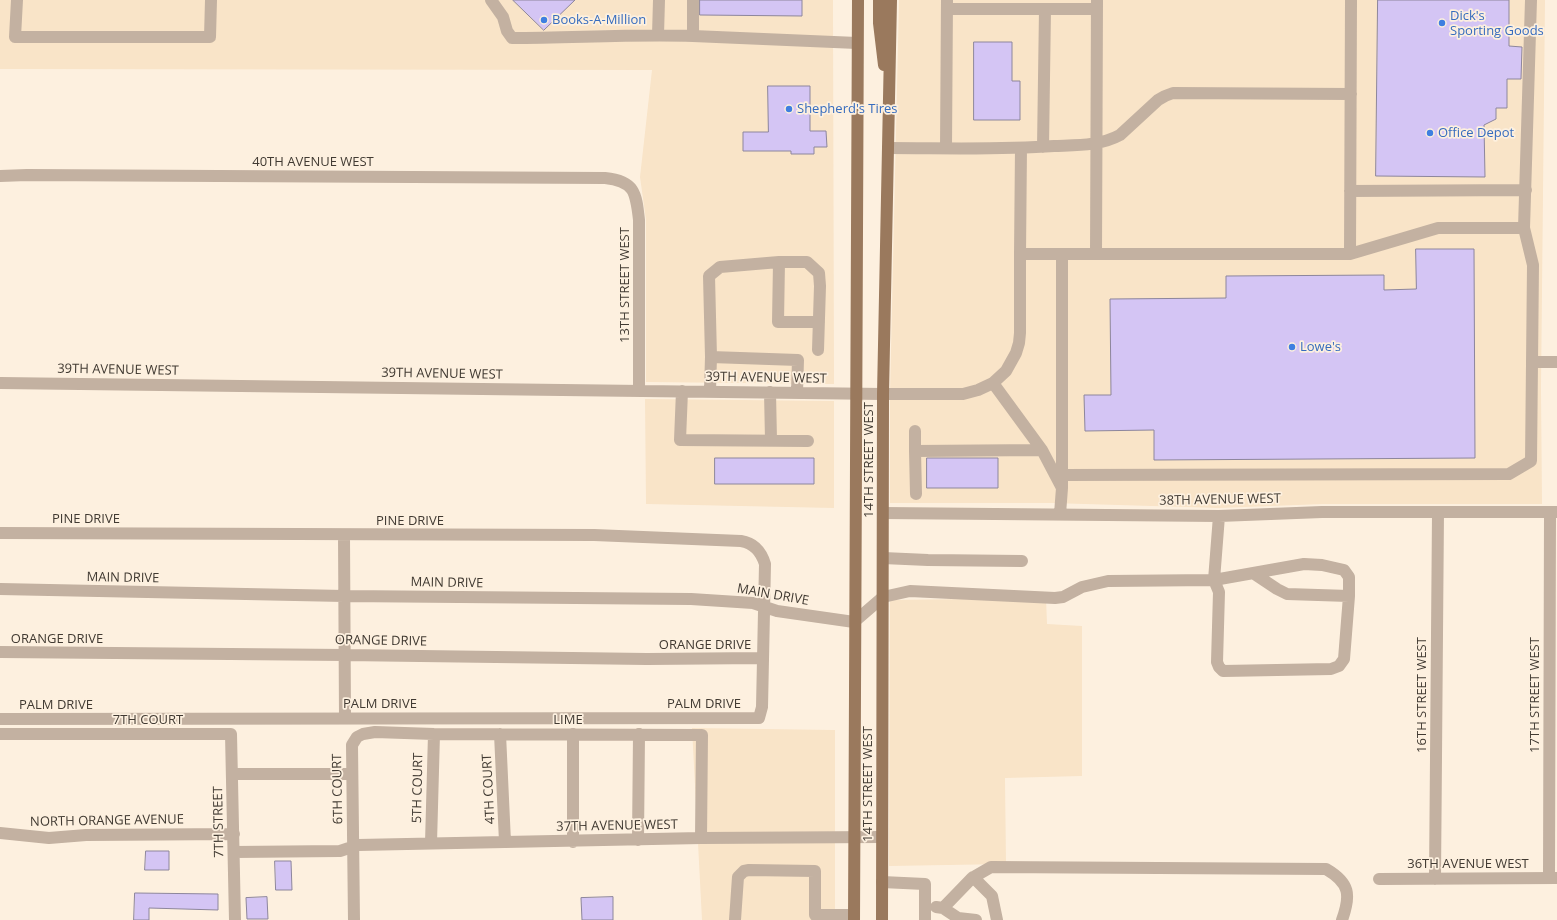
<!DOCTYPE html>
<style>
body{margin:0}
canvas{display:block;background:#fdf0df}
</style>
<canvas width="1557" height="920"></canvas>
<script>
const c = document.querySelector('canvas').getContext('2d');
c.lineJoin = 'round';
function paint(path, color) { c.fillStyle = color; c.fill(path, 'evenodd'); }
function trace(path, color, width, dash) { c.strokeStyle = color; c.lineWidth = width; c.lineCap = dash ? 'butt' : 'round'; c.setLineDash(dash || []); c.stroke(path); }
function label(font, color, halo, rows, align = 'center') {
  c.font = font + ' "Open Sans",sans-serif'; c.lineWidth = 3.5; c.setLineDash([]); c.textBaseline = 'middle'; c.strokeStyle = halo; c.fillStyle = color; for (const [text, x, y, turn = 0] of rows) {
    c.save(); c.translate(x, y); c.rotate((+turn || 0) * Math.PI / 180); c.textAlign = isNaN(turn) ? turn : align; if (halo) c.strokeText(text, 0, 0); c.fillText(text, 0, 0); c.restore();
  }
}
paint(new Path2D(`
 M0,0h833l1,384 -188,-2v-162l-6,-43 12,-107 -652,-1z
 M899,0h646l-4,388 1,116h-219l-104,4 -168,-5h-161v-109z
 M645,399l189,2v107l-188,-4z
 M1046,598l1,26 35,2v150l-77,2 1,86 -117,2 1,-265 2,-1z
 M692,728l143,2v190h-133z`), '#f9e4c8');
const building = new Path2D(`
 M513,0h62l-31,30z
 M700,0h102v16l-102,-1z
 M1378,0h131v46l13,1 -1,32h-14v29h-11v11l-12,6 1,52 -109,-1z
 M974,42h38v39h8v39h-46z
 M768,86h42v45h16l1,16h-13v7h-23v-3h-48v-19h25z
 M1416,249h58l1,209 -321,2v-30l-69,1 -1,-36h27l-1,-96 116,-1v-22l158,-1v15l32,-1z
 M715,458h99v26h-99z
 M927,458h71v30h-71z
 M146,851h23v19h-24z
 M275,861h16l1,29h-16z
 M135,893l83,1v16l-69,-2v12h-15z
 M267,897l1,22h-21l-1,-21z
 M613,897v23h-31l-1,-22z`);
paint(building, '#d4c5f4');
trace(building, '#8d869c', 1);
trace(new Path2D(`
 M17,0l-2,37h195l1,-37
 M491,0l12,17 4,14 5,7c60,0 120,-4 181,-2
 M693,0v36l164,7
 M947,9h150
 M658,35l1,-35
 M1043,147l2,-138
 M888,148c55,0 111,2 166,-2 22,-1 46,0 66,-11l38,-35 7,-4 8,-3 178,1
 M946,148l1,-148
 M0,176l27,-1 578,3c30,3 31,15 34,42v171
 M1350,191l176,-1
 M1524,228l7,-228
 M1020,254l1,-106
 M1062,254v234
 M1096,254l1,-254
 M779,262l-1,60h41
 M711,357l-2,-81 11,-9 59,-5h28l12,11 1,13 -2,64
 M1532,362h25
 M0,383l883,11h80l15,-4 15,-7 13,-12 10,-18 3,-10 1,-10v-79h330l1,-254
 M993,383l49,67 20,38 -2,26
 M682,391l-2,49 128,1
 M710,391l1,-34 87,3 -1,32
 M770,392l1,48
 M915,431v20
 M1062,475l447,-1 22,-13 2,-196 -9,-37h-86l-88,26
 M916,494l-1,-43 127,-1
 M883,513l336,3 103,-4h235
 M0,533l594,2 147,6c13,2 20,10 24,23l-3,143 -3,11 -759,1
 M344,535l1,183
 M883,558l45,2 94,1
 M1253,573l24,16 10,5 62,2
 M0,589l344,7 347,3 62,4 24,8 77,11 29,-25 27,-6 145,7 8,-1 19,-10 26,-6 106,-1 90,-16 18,1 22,5 5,7v19l-5,63 -5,7 -8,3 -108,2 -4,-4 -2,-5 2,-70 -5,-12 5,-64
 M0,652l345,3 302,4 115,-1
 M0,734h231l4,186
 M500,734l5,108
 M573,734v108
 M232,774h120
 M0,833l49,5 37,-3 148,-1
 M638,840l1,-106
 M431,843l3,-109
 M234,852l106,-1 18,-6 343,-7 180,-1
 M973,877l19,19 5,24
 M1549,878l1,-366
 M1379,879l178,-1
 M1435,879l3,-367
 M882,882l43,2v36
 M936,907l7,1 15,10 18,2
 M943,908l29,-30 19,-11 335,2c24,14 25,26 16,51
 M354,920l-2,-175 5,-8 6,-3 12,-2 59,2 268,1 -1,103
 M735,920l3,-43 6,-6 5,-1 66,1v44h39`), '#c3b1a1', 12);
trace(new Path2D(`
 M879,0v23l5,42
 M854,920l4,-920
 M882,920l1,-526 8,-394`), '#9a795d', 12);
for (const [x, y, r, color] of [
 [544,20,4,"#3f7fe0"],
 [1442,23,4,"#3f7fe0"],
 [789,109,4,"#3f7fe0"],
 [1430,133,4,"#3f7fe0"],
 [1292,347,4,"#3f7fe0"]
]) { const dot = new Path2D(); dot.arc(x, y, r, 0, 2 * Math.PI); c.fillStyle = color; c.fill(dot); trace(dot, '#fdf0df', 1.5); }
label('13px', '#366cbe', '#fdf0df', [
 ["Dick's",1450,16],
 ["Sporting Goods",1450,31],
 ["Books-A-Million",552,20],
 ["Shepherd's Tires",797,109],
 ["Office Depot",1438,133],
 ["Lowe's",1300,347]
], 'left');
label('13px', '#413a32', '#fdf0df', [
 ["40TH AVENUE WEST",313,162],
 ["13TH STREET WEST",625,285,-90],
 ["39TH AVENUE WEST",118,370,1],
 ["39TH AVENUE WEST",442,374,1],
 ["39TH AVENUE WEST",766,378,1],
 ["14TH STREET WEST",869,460,-90],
 ["38TH AVENUE WEST",1220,500,-1],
 ["PINE DRIVE",86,519],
 ["PINE DRIVE",410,521],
 ["MAIN DRIVE",123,578,1],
 ["MAIN DRIVE",447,583,1],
 ["MAIN DRIVE",773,595,10],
 ["ORANGE DRIVE",57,639],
 ["ORANGE DRIVE",381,641,1],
 ["ORANGE DRIVE",705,645],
 ["16TH STREET WEST",1422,695,-90],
 ["17TH STREET WEST",1535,695,-90],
 ["PALM DRIVE",380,704],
 ["PALM DRIVE",704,704],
 ["PALM DRIVE",56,705],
 ["7TH COURT",148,720],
 ["LIME",568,720],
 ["14TH STREET WEST",868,784,-90],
 ["5TH COURT",418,788,-89],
 ["6TH COURT",338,789,-91],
 ["4TH COURT",489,789,-93],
 ["NORTH ORANGE AVENUE",107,821,-1],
 ["7TH STREET",219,822,-91],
 ["37TH AVENUE WEST",617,826,-1],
 ["36TH AVENUE WEST",1468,864]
]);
</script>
